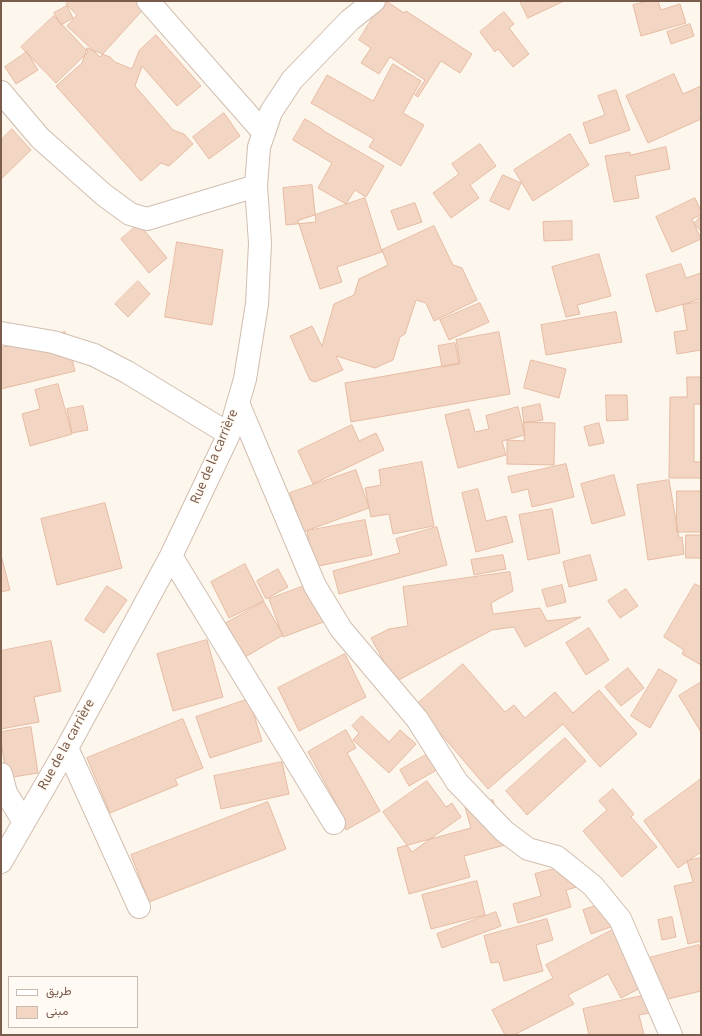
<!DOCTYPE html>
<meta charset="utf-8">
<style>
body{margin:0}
#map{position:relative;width:702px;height:1036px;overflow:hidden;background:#fdf6ec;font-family:"Source Sans 3",Vazirmatn,sans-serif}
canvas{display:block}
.frame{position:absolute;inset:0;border:2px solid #7a5c4d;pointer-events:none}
.legend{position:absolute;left:8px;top:976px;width:130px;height:52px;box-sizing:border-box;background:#fffaf3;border:1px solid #cabbb1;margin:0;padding:5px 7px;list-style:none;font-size:12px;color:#7a5c4d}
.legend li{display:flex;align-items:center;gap:8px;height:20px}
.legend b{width:20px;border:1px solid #cabbb1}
</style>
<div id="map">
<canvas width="702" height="1036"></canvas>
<div class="frame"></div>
<ul class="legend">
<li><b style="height:5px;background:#fff"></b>طريق</li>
<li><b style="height:11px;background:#f3d5c3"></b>مبنى</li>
</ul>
</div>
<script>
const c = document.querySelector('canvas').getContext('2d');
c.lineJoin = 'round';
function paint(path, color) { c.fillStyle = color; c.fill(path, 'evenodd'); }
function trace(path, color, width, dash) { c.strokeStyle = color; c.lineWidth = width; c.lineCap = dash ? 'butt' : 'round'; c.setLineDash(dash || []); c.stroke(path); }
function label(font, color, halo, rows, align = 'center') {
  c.font = font + ' "Source Sans 3",sans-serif'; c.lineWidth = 3; c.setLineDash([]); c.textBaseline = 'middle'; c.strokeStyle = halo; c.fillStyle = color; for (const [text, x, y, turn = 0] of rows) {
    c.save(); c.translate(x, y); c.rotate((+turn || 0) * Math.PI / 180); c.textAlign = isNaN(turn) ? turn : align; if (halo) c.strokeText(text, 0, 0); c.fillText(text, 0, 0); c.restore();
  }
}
const building = new Path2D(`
 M69,1h78l2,2 -49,54 -33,-31 10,-11 -11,-11z
 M383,1h3l18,12 2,-2 66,43 -12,19 -19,-12 -23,36 -3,-2 10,-15 -35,-23 -11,17 -18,-11 10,-15 -12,-8z
 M520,1h44l-36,17z
 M649,1h9l3,9 19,-6 6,19 -45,13 -8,-31z
 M67,6l6,12 -12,7 -7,-12z
 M504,12l10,12 -5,4 20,26 -16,13 -15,-18 -3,3 -15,-20z
 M54,16l34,36 -32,31 -35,-36z
 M690,24l4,12 -23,8 -4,-12z
 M156,35l45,51 -24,20 -35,-40 -7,20 38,44 11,4 9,10 -24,22 -8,-3 -20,18 -85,-95 26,-23 5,-15 23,9 5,5 17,7 7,-18z
 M27,52l11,18 -22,14 -11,-17z
 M393,64l28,17 -18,32 21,12 -23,41 -32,-19 5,-8 -63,-36 16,-28 46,26z
 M674,74l9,20 18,-8v33l-53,24 -22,-47z
 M616,90l14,40 -40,14 -7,-21 22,-8 -7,-19z
 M224,113l16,23 -31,23 -16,-22z
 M305,119l17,10v1l62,36 -18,31 -11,-7 -9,14 -28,-16 14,-25 -39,-23z
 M12,129l19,21 -30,29v-39z
 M570,134l19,31 -56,36 -19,-31z
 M480,144l16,22 -26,19 9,13 -28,20 -18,-25 26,-19 -7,-10z
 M666,147l4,22 -35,7 4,22 -25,4 -9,-46 25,-4v3z
 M503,175l18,8 -12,27 -19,-9z
 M312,185l4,37 -30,3 -3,-37z
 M365,198l17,54 -45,15 5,15 -22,7 -22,-68z
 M695,198l6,13v4l-9,4 9,20 -29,13 -16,-35z
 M415,203l7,19 -24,8 -7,-19z
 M701,216v15l-7,-7z
 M572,221v19l-28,1 -1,-19z
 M139,224l28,34 -18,15 -28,-34z
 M434,226l19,39 9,3 15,32 -43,21 -8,-18 -10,-3 -11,34 -5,3 -7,23 -18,8 -39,-12 7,14 -28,12 -5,-2 -20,-44 22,-10 10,20 12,-42 20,-9 5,-16 29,-14 -6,-15z
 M177,242l46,8 -11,75 -47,-8z
 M599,254l12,42 -34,9 3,9 -14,3 -14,-50z
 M681,264l5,14 15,-5v26l-45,13 -10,-37z
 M138,281l12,13 -22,23 -13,-13z
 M701,302v48l-24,4 -3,-22 13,-2 -4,-25z
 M480,303l9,19 -40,18 -9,-20z
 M616,312l6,30 -76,13 -5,-30z
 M65,332l10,39 -74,18v-41z
 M499,332l11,62 -159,28 -6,-39 115,-20 -4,-23z
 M455,343l4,21 -17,3 -4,-21z
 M531,360l35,9 -7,29 -35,-10z
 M687,377h14v27h-7v58h7v16h-32l1,-81h17z
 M58,384l14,50 -42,12 -8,-32 18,-5 -5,-19z
 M606,395h21l1,25 -21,1z
 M540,404l3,16 -19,3 -2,-15z
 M83,406l5,24 -16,3 -5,-24z
 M518,407l7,28 -23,6 4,14 -48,13 -13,-53 24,-6 6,23 14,-3 -3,-13z
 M524,422l31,1 -1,42 -47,-1v-24l17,1z
 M599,423l5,20 -15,3 -5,-19z
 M352,425l7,16 17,-8 8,17 -71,34 -15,-33z
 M422,462l12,64 -41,8 -4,-20 -18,3 -6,-29 16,-3 -2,-15z
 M566,464l8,33 -42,10 -4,-18 -16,4 -4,-16z
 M356,470l13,38 -66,24 -13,-39z
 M614,475l11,40 -33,9 -11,-40z
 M669,480l10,58 3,-1 2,17 -36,6 -11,-75z
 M478,489l8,32 20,-5 7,26 -37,10 -14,-59z
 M677,491h24v41h-24z
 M105,503l17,65 -65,17 -16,-66z
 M552,509l8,44 -32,7 -9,-45z
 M365,520l7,35 -58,12 -7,-36z
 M437,527l10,38 -108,29 -6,-23 67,-18 -4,-14z
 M686,535h15v23h-15z
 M1,555l9,35 -9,2z
 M503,555l3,14 -32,6 -3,-15z
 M590,555l7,25 -28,7 -6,-25z
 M245,564l19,37 -35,17 -18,-36z
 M278,569l10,18 -22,12 -9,-18z
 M510,572l3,19 -22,12 2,11 47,-6 7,13 34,-4 -56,30 -11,-20 -22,3 -97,52 -24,-44 18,-9 19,-3 -5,-39z
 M312,583l14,38 -43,16 -14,-38z
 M695,584l6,3v78l-19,-11 2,-4 -20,-13z
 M562,585l4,17 -19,5 -5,-17z
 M107,586l20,14 -23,33 -19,-13z
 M626,589l12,17 -18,12 -12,-17z
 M264,602l19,33 -43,25 -19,-34z
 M589,628l20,32 -23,15 -20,-32z
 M207,640l16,57 -50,14 -16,-57z
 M51,641l10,50 -27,6 5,25 -38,7v-78z
 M345,654l21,43 -67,34 -21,-43z
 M463,664l42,48 9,-7 11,13 30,-26 18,21 26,-23 38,44 -37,33 -37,-43 -75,65 -72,-84z
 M628,668l16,20 -23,18 -16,-19z
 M659,669l18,11 -27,48 -19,-12z
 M701,682v50l-22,-36z
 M249,699l13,42 -52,17 -14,-41z
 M362,716l27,26 11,-12 16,14 -27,29 -36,-33 6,-7 -7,-7z
 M183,719l20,49 -28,11 3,6 -68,28 -23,-55z
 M31,727l7,46 -31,5 -6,-36v-10z
 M346,730l10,18 -9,5 33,58 -34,19 -14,-25 4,-2 -28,-51z
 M565,738l21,23 -59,54 -21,-24z
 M431,752l9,16 -31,18 -9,-16z
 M282,762l7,32 -68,15 -7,-33z
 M701,779v73l-23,16 -34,-47z
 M427,781l19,26 6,-4 9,14 -49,35 -29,-40z
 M613,789l21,25 -3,3 26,30 -35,30 -39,-46 24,-21 -8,-9z
 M493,800l12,45 -41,11 6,21 -61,17 -12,-46 74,-20 -6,-21z
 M268,802l18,47 -137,53 -18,-47z
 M701,858v83l-13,3 -14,-58 19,-4 -6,-21z
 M577,863l7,22 -18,5 5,17 -53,16 -5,-19 28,-8 -6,-22z
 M477,881l8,34 -54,14 -9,-34z
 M611,901l8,23 -28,10 -8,-24z
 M496,912l5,14 -59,22 -5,-14z
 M672,917l4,20 -14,3 -4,-20z
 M547,919l6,21 -17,5 7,26 -39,10 -5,-19 -8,1 -7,-27z
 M618,927l30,57 -27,14 -13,-24 -40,21 6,9 -60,31h-9l-13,-25 61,-32 -7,-13z
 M699,945l2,9v37l-41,10 -11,-43z
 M651,994l4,18 -16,3 5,20h-55l-6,-26z`);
paint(building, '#f3d5c3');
trace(building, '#e6bba3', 1);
const minor = new Path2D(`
 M148,1l116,132
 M1,92l39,46 64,57 26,19 17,5 109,-33
 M1,333l52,9 41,13 33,17 102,62
 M238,403l77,183 26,43 76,90 40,63 47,49 24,18 29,8 36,29 27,33 51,116
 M171,556l163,267
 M67,748l72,159
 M1,774l5,19 18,29
 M1,862l66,-114 104,-192 58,-122 16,-55 12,-75 3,-61 -4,-57 3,-39 12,-35 21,-32 58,-60 24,-19`);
trace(minor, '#d1beb0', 24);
trace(minor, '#fff', 22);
label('14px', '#7a5c4d', '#fffaf3', [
 ["Rue de la carrière",215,457,-67],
 ["Rue de la carrière",67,745,-61]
]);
</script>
